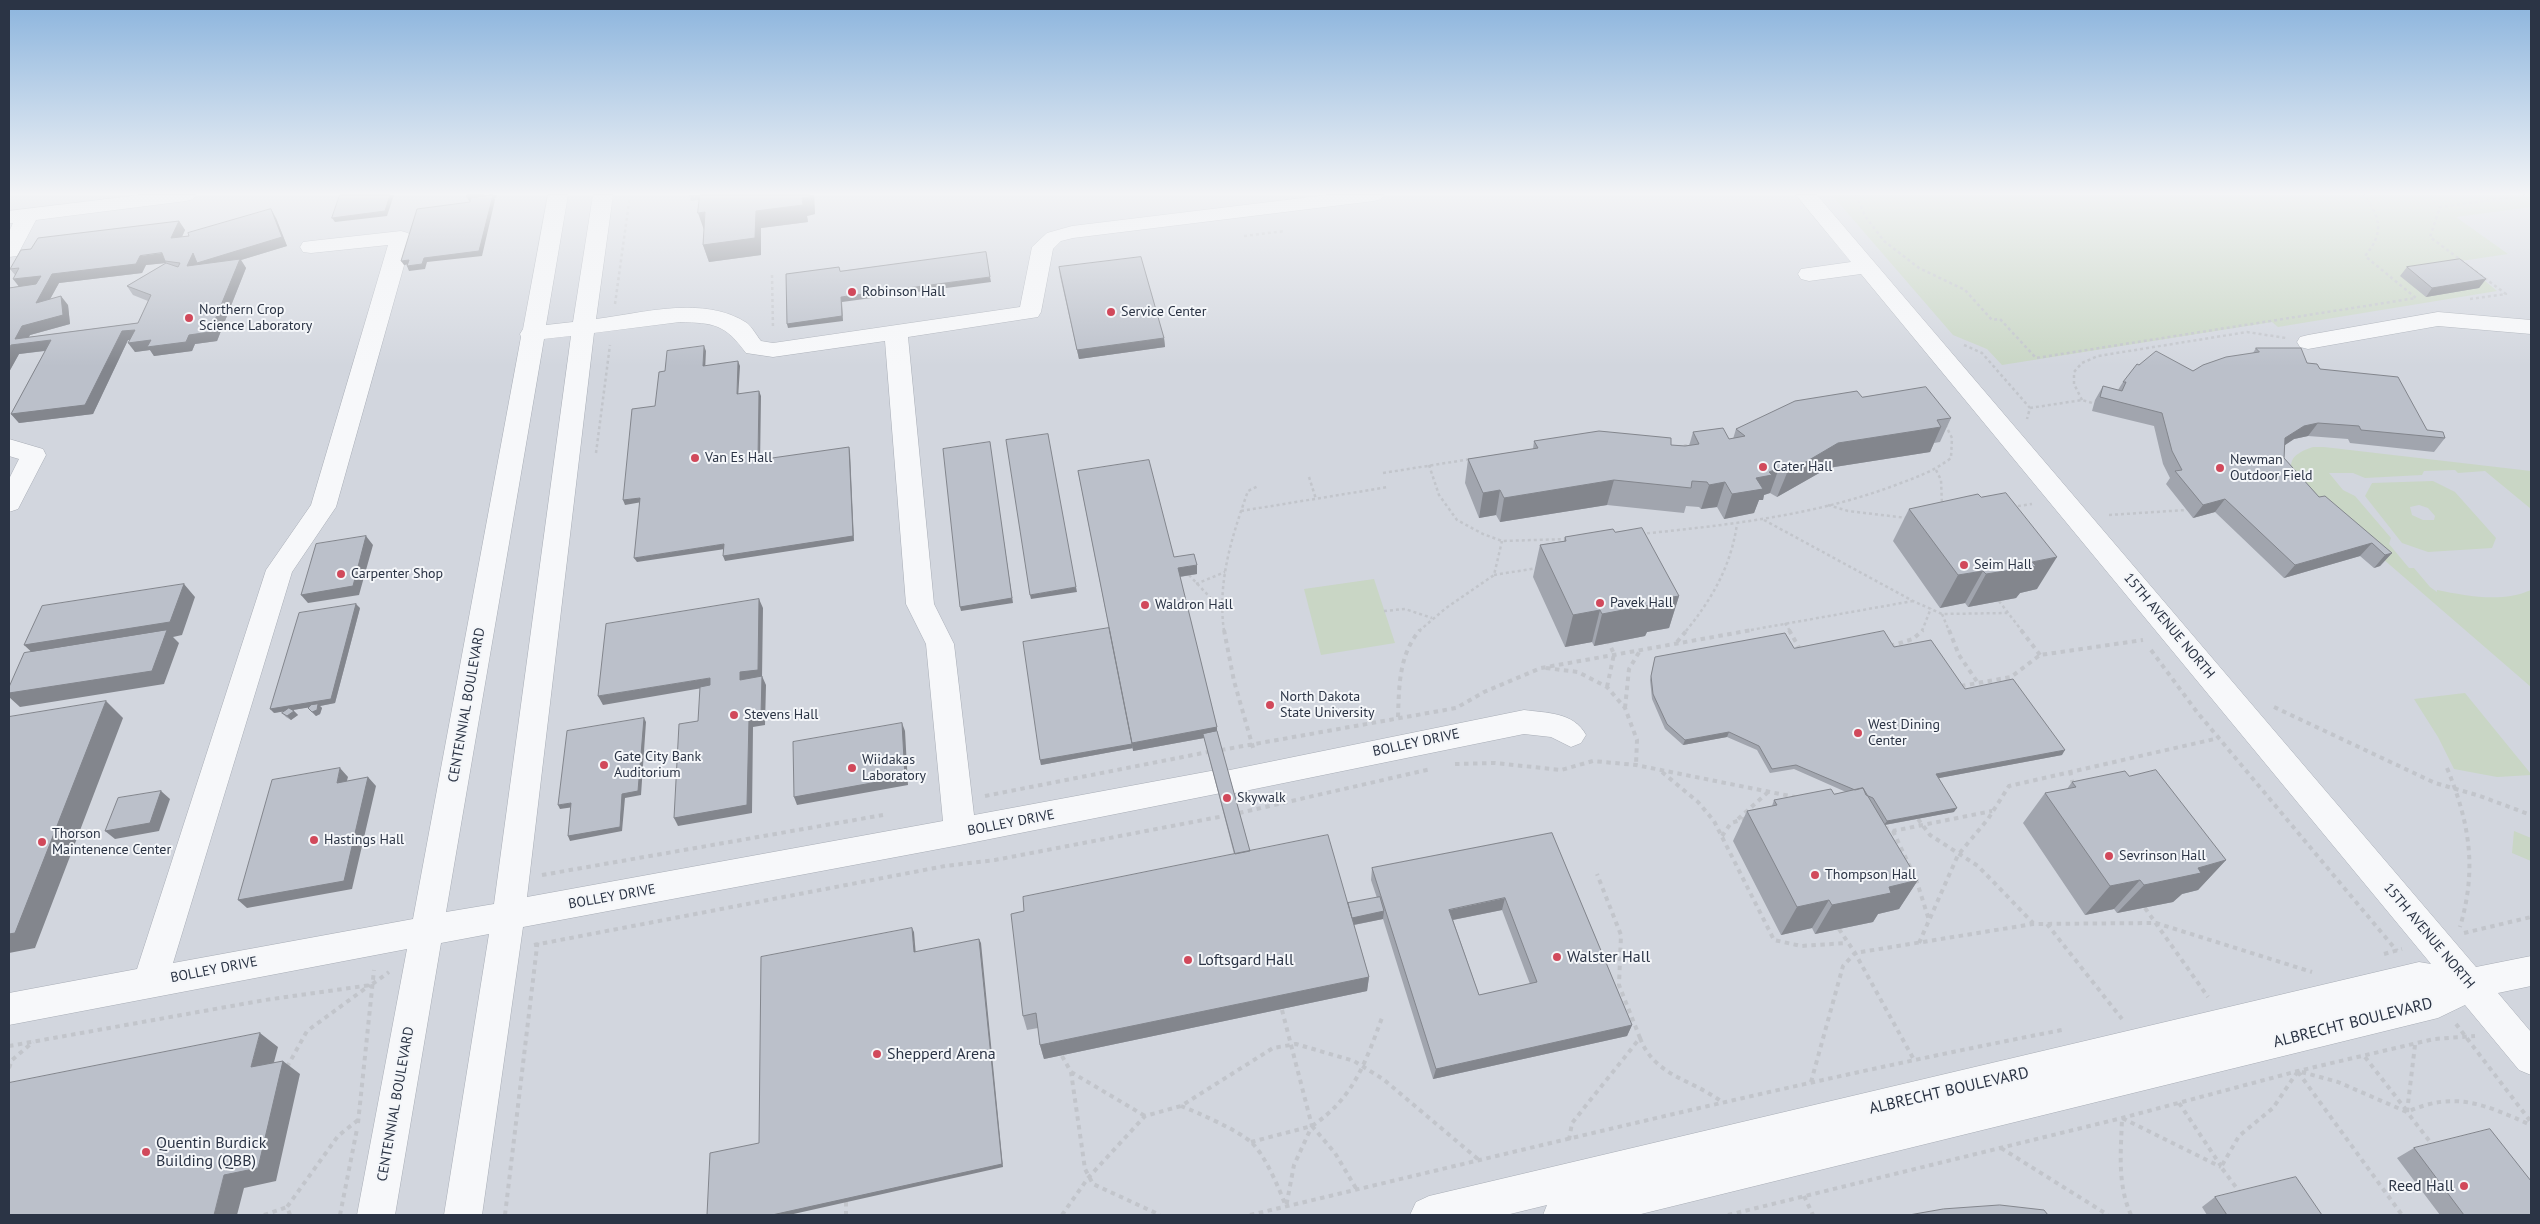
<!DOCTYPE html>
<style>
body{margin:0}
#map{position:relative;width:2540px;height:1224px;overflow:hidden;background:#e4e7ec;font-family:"PT Sans",sans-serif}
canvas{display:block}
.frame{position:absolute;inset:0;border:10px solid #2b3445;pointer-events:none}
</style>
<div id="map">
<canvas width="2540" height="1224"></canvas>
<div class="frame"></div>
</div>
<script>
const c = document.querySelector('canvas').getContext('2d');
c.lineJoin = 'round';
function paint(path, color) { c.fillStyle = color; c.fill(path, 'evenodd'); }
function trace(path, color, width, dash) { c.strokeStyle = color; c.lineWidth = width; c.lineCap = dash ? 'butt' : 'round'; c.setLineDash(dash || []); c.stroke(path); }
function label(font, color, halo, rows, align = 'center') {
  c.font = font + ' "PT Sans",sans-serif'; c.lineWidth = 4; c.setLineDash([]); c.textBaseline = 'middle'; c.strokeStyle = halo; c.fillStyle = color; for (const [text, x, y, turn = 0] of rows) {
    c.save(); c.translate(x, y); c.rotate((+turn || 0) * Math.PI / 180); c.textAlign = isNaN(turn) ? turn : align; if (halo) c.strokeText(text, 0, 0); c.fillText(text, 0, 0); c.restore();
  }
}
paint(new Path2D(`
 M9,195h2522v1020h-2522z`), '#d2d6de');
paint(new Path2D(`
 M1832,195h699v12l-75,10 52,37 -47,7 36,30 -219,36 -6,-5 -270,43 -15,-16 -34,-14z
 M2313,447h11l207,24v38l-46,-38 -27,2 -3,-3 -31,1 -2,4 -57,3 -12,-5h-24l14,17 12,6 36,42 -2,6 20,24h5l16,19 7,5v-2c30,6 65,13 94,0v97l-215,-186c-18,-20 -44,-41 -3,-54z
 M2433,481l22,11 41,46 -4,10 -64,4 -26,-9 -37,-47 7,-13zM2419,505l9,3 7,8 -1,4h-11l-11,-5 -2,-8z
 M1374,579l21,64 -74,12 -17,-66z
 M2465,693l66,81v1l-34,2 -43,-8 -16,-32 -24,-38z
 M2514,831l17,7v23l-19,-8z`), '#c9d6c5');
const minor = new Path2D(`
 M140,195h56l-3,4 -7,2 -150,19 -19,36 -8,1v-25l4,-9h-4v-12z
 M548,195h20l-22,130 27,-3 20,-127h20l-17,124c47,-6 108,-24 151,4 5,4 10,13 14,18l12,2 247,-36 12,-60 15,-14 25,-7 255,-31h57l-3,4 -7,2 -301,37 -12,3 -8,8 -12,63 -3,5 -130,20 26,267 20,40 20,171 242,-45 4,2 304,-62c22,3 50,2 62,25l-5,8 -10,4 -20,-10 -27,-3 -294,60 -4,-2 -266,53 -437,82 -41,288h-38l45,-281 -48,9 -46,272h-38l50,-266 -398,76v-32l128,-24 129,-399 45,-65 77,-260 -77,8 -8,-1 -3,-5 3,-5 8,-1 90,-10 7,2 4,4 -76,270 -44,65 -119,391 240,-44 108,-582 -1,-3 3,-5zM680,322c34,1 45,2 66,31l27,4 112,-16 21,263 20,40 17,177 -416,76 67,-564zM571,336l-77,568 -48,8 98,-573z
 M1796,195h21l659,772 55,-11v30l-33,7 33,39v43l-12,-5 -54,-65 -27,13 -801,197h-94l4,-10 -41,10h-96l6,-13 13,-6 990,-234 12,2 -570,-690 -52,7 -8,-2 -3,-5 3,-5 50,-7z
 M2438,312l93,8v14l-93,-8 -130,23 -8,-2 -3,-5 3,-5 8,-2z
 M9,439l34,10 3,6 -28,54 -9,3v-33l10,-20 -10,-3z`);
trace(minor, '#a9aeb7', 1);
trace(new Path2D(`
 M1856,195l9,21 19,25 35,27 46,22 27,30 8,-1 36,39 380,-60 -51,-42c19,-23 16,-38 -1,-61
 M1244,236l41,-5
 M772,275l1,54
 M2470,299l36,-5 -76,-57 10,-30 89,-12
 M615,304l15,-109
 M1964,345l18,8 48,55 -3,11
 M2082,400l-8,-16v-12l8,-9 16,-7 149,-24 39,6
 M2030,408l52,-8 14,4
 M1678,447l14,-3
 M596,453l14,-108
 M1429,465l10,30 18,25 26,14 19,7 65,-2
 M1936,470l5,10 1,25
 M1383,473l88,-14
 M1309,477l7,22
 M1828,505l20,6 59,7
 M2012,507l20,-3
 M1241,511l147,-24
 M2109,515l77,-5
 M1764,520l149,81 29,13 65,-1
 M1641,534c86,-9 171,-18 252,-48 21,-8 40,-14 58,-28l1,-20 -6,-12
 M1189,575l32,34
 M1494,575l43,-7
 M1196,584l29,-12
 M1999,601l23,30
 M1384,611l21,-2 27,9
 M1942,614l7,17
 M1785,623l5,8
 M1224,631c-7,-49 8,-95 24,-140l10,-5
 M1419,631l27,-23 48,-33 8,-34
 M1686,631c26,-32 45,-65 51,-107
 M1745,631l168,-30
 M1922,631l9,-23`), '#c2c5cb', 2.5, [3, 3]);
trace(new Path2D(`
 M1224,630l10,51 20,70
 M1789,630l12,21
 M1949,630l10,25 19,28
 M2021,630l19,25
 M1677,642l10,-12
 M1890,646l23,-7 10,-9
 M2151,650l46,62 200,239
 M1546,668l32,4 29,15 18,21 12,32 -1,25
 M1961,686l50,-9 29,-22 103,-15
 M1607,687l7,-33 -5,-11
 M2274,707l161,76 45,13 51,19
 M1625,708l4,-39 12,-20
 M1398,717c1,-31 1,-63 22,-87
 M1221,750l235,-42 28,-16 57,-24 211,-38
 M1455,764l40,-1 66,7 32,-9 43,4 159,32
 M2447,768c23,56 30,101 13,159
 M2070,771l3,14
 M1662,772l36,30 16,19 60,119 27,6 46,-3
 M985,796l223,-44
 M1239,813l192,-44
 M1738,819l30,-27
 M1918,819l12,16 48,31 55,57
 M1884,827l9,4 99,-20
 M1893,831l19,40
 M1722,836l9,-13 16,-5
 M542,875l341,-60
 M1916,879l13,41
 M2145,908l63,89
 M2047,924l75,95
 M1839,929l16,24 58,105
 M2464,933l67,-16
 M1919,943l39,-88 30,-36 21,-33 210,-48
 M534,945l411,-79 50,-6 229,-44
 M2384,954l18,-5
 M1282,1010l30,116 -18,39 -8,42
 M2456,1024l75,98
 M1640,1038c15,39 52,41 82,64
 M2415,1045l-8,67 27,35
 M9,1046l256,-46 106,-15 18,-13
 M1062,1056l9,16 14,97 8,15 67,31
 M2365,1057l42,54
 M287,1067l20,-36 63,-46
 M9,1068l3,-8 21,-18
 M1071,1072l74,44
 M2298,1072l104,143
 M1811,1082l32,-116 12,-13 178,-29 123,-1 156,49
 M2179,1103l42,63
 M1181,1106c16,6 58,25 70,36 14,13 27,44 34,62
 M358,1123l16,-153
 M1312,1126c42,-28 54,-65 71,-111
 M1569,1140l3,-17 68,-85 -21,-53 2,-50 -24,-61
 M1251,1142l61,-16 23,27 22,37
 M2001,1148l107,67
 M2241,1194l-20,-27 18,-31 34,-28 25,-37 40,11 69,30c49,-22 78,-7 124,13
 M1804,1196l9,19
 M846,1202v13
 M264,1215l23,-8
 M290,1215l-3,-8 51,-71 20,-16
 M340,1215l17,-86
 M505,1215l33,-277
 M1062,1215l26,-37 57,-62 36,-10 92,-58 23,-4 58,17 29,18 96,81
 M1250,1215c270,-64 539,-132 812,-185
 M1728,1215l394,-97 176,-47 136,-32 41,-3
 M2131,1215c-14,-31 -10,-64 -9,-97l99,49`), '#c2c5cb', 4, [4.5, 4.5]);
paint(minor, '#f7f8fa');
paint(new Path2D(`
 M689,195h125l1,19 -8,2 1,6 -47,6v27l-52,7 -6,-17 1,-15 -5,-30 -8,1z
 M276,218l11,28 -46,14 5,8 -29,73 -22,3 -3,7 -38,5 -4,-6 -15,2 -5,-12h-2l-35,74 -74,9 -8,-9 34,-63 -26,3 -10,18v-84l10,-2 -4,-11 -5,-6 21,-20 148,-28 6,9 -3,7zM166,263l-39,23 6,9 15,6 -10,22 -109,14 1,-2 40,-11 -2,-19 -18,-6 9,-16 83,-10 4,-8z
 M1059,267l105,71 1,9 -86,12 -19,-83z
 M2407,267l79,12 -7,9 -53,9 -26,-21z
 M2256,348l51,15 13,6 107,61 18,8 -11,14 -84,-9 -2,-4 -40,-3 -14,3 -9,6 -1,13 35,39 73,56 -12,13 -6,2 -14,-12 -76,22 -69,-66 -22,6 -27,-34 4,-6 -7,-14 -9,-38 -62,-15 3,-11 8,-14 15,4 5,-8 16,-17 54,6 60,-18z
 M1862,397l89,21 -11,24 -6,1 -4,9 -102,16 -51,29 -7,-4 -6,2 -1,5h-4l-5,13 -30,6 -7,-12 -16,2 -2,-2 -13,-1 -2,7 -77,-8 -107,17 -4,-7 -17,3 -14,-35 3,-24 65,-10 1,-8 151,5h4l4,-14 36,7h4l3,-10z
 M1078,471l96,86 23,17 -17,3 37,150v4l33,120 98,52 29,-5 -6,-18 1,-12 180,-35 80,192 -5,11 -194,43 -50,-160 -29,6 15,52 -2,14 -323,68 -4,-14 -2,-17 -11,2 -4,-14 1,-105 210,-57 -30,-116 -71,13v-3l-92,17 -1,-5 69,-132zM1502,910l28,74 -51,11 -26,-75z
 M1909,509l128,80 -17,4 -4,5 -48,9 -3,-4 -25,5 -47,-67z
 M1615,532l64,64 -10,32 -22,4 -2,4 -51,10 -2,-4 -27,5 -32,-70 7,-32 24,-4 1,-4z
 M360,608l-25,95 -15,3 2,2 -2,6 -4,2 -8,-8 1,-1 -16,3 5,5 -7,5 -5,-3 -4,-4 2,-2 -10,2z
 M1894,647l71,42 97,66 -123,23 15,34 -69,13 33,55 -19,29 -21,5 -5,8 -58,12 -3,-6 -31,7 -48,-94 14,-30 25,-5 2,-6 60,-6 12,-2 -52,-23 -24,4 -13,-23 -30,-13 -44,8 -18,-16 -13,-30 -2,-19 5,-23 139,-9z
 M2129,776l97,84 -28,30 -16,4 -9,8 -56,11 -3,-4 -29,6 -62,-92 22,-30 22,-4 5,-7z
 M2414,1148l117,67h-91l-43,-57z
 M2215,1197l107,18h-115l-5,-8z`), '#a1a5ae');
paint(new Path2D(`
 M390,195h4l-7,21 -52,6 -3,-4z
 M484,195h13l-1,3h-2l1,2 -13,56 -55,6 -2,7 -16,2 -2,-5 85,-68 -23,3 -2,-4z
 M810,195h4l1,19 -8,2 1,6 -47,6v27l-52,7 -6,-17 53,-34 46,-13z
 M271,209l5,9 11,28 -46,14 5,8 -29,73 -22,3 -3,7 -38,5 -4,-6 -15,2 -7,-9 59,-77 6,-13z
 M705,212l-1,18 -6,-17z
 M179,221l6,9 -8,17 -6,-9z
 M162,253l4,10 -20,2 -4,8 -83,10 -16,29 -23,-24 -7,-9 39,-5 88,-18z
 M409,260l2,4 -7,1 -3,-4z
 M990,277l1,5 -149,20 1,19 -55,7 -1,-4 54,-27z
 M2486,279l-7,9 -53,9 6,-9z
 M61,296l7,9 2,19 -40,11 -5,8 26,-3 8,9 -40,5 -10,18v-23l13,-23z
 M135,330l6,9 -13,1 -35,74 -74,9 -8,-9 111,-83z
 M1164,338l1,9 -86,12 -2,-9z
 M704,346l2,5 -1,20 -2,-5z
 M738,361l2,5 -2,33 -1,-5z
 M759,391l2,5 -1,69 -2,-5z
 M2318,423l-10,13 -14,3 -18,12 9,-13 19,-12z
 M1941,427l-11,25 -102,16 -51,29 10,-24 51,-30z
 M849,447l1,5 4,89 -129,20 -2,-5z
 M990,447l23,156 -52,8 -1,-4z
 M1779,468l-9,25 -6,2 -1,5h-4l-5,13 -30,6 8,-25 24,-16z
 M1614,480l-7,25 -107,17 4,-24z
 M1725,482l-8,25 -16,2 8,-24z
 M1500,490l-4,25 -17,3 4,-25z
 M640,498l2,4 -17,3 -2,-5z
 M2225,499l-10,13 -22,6 10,-13z
 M366,536l7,9 -14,50 -51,8 -7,-8z
 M2372,543l-12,13 -76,22 11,-13z
 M724,544l1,5 -88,13 -3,-4z
 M2392,553l-12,13 -6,2 11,-13z
 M2057,557l-20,32 -17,4 -4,5 -48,9 18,-33 46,-12z
 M1197,565v9l-19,3v-9z
 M1983,571l-18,32 -25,5 18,-33z
 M184,584l11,13 -13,38 -9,2 6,6 -15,41 -144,23 -11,-10v-4l29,-35 -14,-13z
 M1076,587l1,5 -46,7 -1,-4z
 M1679,596l-10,32 -22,4 -2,4 -51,10 8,-32 51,-14z
 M759,599l4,9 -1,70 -22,2v-8z
 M356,604l4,4 -25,95 -15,3 2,2 -2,6 -4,2 -4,-4 6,-6 -44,7 -4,-4z
 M1600,610l-8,32 -27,5 8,-32z
 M762,676l4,9 -1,40 -12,2 -1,86 -74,13 -4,-8 75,-99z
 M710,678l4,8 -111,19 -5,-9z
 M106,701l17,17 -88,230 -26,5v-19z
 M294,711l4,4 -7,5 -4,-4z
 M644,718l2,4 -5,73 -16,3 -3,33 -52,10 -2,-5 54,-42z
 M902,723l3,8 3,54 -111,20 -3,-8z
 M1217,727v8l-14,-1 1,4 -71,13 -1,-8z
 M1729,732l-2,5 -44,8 2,-5z
 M1132,744l1,4 -92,17 -1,-5z
 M2065,750l-3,5 -128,24 2,-5z
 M340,768l8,9 -4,14 -7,-8z
 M368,777l8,9 -24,103 -105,19 -9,-8z
 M161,791l9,8 -11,32 -44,8 -10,-8z
 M571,803l3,4 -14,2 -2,-4z
 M1957,808l-3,4 -70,13 3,-4z
 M2226,860l-28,30 -16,4 -9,8 -56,11 27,-28 54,-17z
 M1918,880l-19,29 -21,5 -5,8 -58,12 17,-29 57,-18z
 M2140,880l-26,29 -29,6 25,-29z
 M1505,898l-3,12 -55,11 2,-11z
 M1829,900l-17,28 -31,7 16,-28z
 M1384,911l-1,8 -35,7 1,-8z
 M912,928l2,4 2,24 -2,-4z
 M979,939l2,4 22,224 -214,48h-17z
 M1369,977l-2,14 -323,68 -4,-14z
 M1632,1025l-5,11 -194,43 3,-10z
 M260,1033l18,14 -9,34 -18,-14z
 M283,1061l17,13 -24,107 -32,7 -7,27h-23l10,-40z`), '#83868d');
const building = new Path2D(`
 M340,195h50l-5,16 -53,7z
 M467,195h17l-17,2z
 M493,195l-14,56 -55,7 -2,6 -15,2 2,-6 -8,1 16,-52 53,-7 1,-4z
 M700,195h110v2l-8,1 1,7 -47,6 -1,27 -52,7 2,-33 -7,1z
 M271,209l11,28 -85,26 -4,-10 -6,13 53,-7 -30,73 -21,3 -3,7 -39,5 4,-7 -23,3 7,-13 -13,1 -37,74 -74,9 40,-74 -40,5 -2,4v-61l27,-4 5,-8 -28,3 6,-11 -9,1 11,-19 10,-1 7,-11 141,-17 -8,17 18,-2 -1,-3zM162,253l3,8 15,2 -2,4 -12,-4 -39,23 24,9 -13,28 -123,16 7,-13 41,-11 -2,-19 -25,7 16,-29 84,-10 4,-8z
 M986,252l4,25 -149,20 1,19 -55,8 -1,-50 53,-7 1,4z
 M1141,257l23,81 -87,12 -18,-83z
 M2460,259l26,20 -54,9 -25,-21z
 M704,346l-1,20 35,-5 -1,33 22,-3 -1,69 91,-13 4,89 -130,20 1,-12 -90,14 6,-60 -17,2 9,-91 23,-3 4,-34 6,-1 2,-20z
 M2256,348h45l6,15 10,1 3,5 78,8 29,53 16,2 2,6 -84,-8 -2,-4 -41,-3 -14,3 -19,12 -1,20 35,39 6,-1 67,57 -7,2 -13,-12 -77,22 -70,-66 -22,6 -28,-34 7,-1 -10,-19 -10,-38 -62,-16 3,-11 19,5 4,-9h-3l14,-18 2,1 17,-14 37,20 10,-6 23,-8 33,-5z
 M1926,387l25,31 -14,2 4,7 -103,16 -51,30 -8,-5 -10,4 3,3 -16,3 7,11 -31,5 -7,-12 -16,3 -2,-3 -15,-1 -1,7 -77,-8 -110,18 -4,-8 -17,3 -15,-34 70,-11 -4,-7 65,-10 72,7v7l14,1 14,-2 -6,-12 30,-4 6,11 16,-3 -9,-7 59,-28 62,-10 5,6z
 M1048,434l28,153 -46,8 -24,-155z
 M990,442l22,156 -52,9 -17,-158z
 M1149,460l25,97 20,-3 3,11 -19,3 39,159 -85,16 -54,-272z
 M2006,493l51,64 -25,5 4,4 -50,8 -3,-3 -25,4 -49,-66 69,-15 3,3z
 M1642,528l37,68 -26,4 2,4 -53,10 -2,-4 -27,5 -33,-70 26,-4 -1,-4 48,-8 2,3z
 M366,536l-13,50 -52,9 15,-51z
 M184,584l-14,38 -146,23 18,-39z
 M759,599l-1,71 -18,2v8l22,-4 -1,40 -12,3 -2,86 -73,13 5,-94 19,-3 2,-34 10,-2v-7l-112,18 8,-72z
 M356,604l-25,95 -61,10 29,-96z
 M1109,628l23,116 -92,16 -17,-118z
 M167,630l-15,41 -143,22v-6l15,-34z
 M1884,631l10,16 37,-7 34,49 48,-10 52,71 -129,24 21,34 -70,13 -14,-23 -7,-3 -3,-7 -8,2 -59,-25 -24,4 -13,-23 -30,-14 -44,8 -18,-16 -14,-30 -2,-18 4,-19 130,-24 9,15z
 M106,701l-91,232 -6,1v-217z
 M318,704l-1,6 -5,2 -4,-4 3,-3z
 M289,708l5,3 -7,5 -5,-3z
 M644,718l-6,73 -16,3 -2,33 -52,9 3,-33 -13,2 9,-74z
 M902,723l3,54 -111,20 -1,-55z
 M1217,731l33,120 -15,3 -32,-120z
 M340,768l-3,15 31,-6 -24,104 -106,19 34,-120z
 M2156,770l70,90 -28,8 3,5 -57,12 -4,-5 -30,6 -65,-93 31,-6 -4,-5 53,-11 4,5z
 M1863,788l55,92 -29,7 2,6 -59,12 -3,-5 -32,7 -50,-96 30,-6 -3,-5 57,-11 3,5z
 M161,791l-11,32 -45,8 13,-33z
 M1552,833l80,192 -196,44 -64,-201zM1505,898l32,84 -58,13 -30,-85z
 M1328,835l41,142 -329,68 -4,-32 -13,3 -12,-102 13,-3 -1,-14z
 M1380,897l4,14 -32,7 -4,-15z
 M912,928l2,24 65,-13 23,225 -230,51h-65l3,-62 49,-10 2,-186z
 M260,1033l-9,34 32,-6 -25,107 -34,7 -10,40h-205v-132z
 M2490,1129l41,52v34h-67l-50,-67z
 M2296,1177l26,38h-95l-12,-18z
 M2000,1205l44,5 4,5h-139l34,-6z`);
paint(building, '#bbc0ca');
trace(building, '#83868d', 1);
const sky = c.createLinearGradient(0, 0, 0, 366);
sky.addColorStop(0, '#8bb4dd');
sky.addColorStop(0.53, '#f3f4f6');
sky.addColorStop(1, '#f3f4f600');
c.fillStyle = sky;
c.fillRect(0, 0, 2540, 366);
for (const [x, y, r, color] of [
 [852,292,5,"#d1495b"],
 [1111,312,5,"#d1495b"],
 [189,318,5,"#d1495b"],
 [695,458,5,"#d1495b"],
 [1763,467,5,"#d1495b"],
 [2220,468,5,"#d1495b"],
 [1964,565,5,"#d1495b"],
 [341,574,5,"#d1495b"],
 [1600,603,5,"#d1495b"],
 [1145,605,5,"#d1495b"],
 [1270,705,5,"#d1495b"],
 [734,715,5,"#d1495b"],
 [1858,733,5,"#d1495b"],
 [604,765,5,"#d1495b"],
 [852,768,5,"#d1495b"],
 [1227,798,5,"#d1495b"],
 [314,840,5,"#d1495b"],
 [42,842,5,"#d1495b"],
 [2109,856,5,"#d1495b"],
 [1815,875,5,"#d1495b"],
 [1557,957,5,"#d1495b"],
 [1188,960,5,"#d1495b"],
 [877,1054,5,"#d1495b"],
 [146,1152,5,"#d1495b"],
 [2464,1186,5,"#d1495b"]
]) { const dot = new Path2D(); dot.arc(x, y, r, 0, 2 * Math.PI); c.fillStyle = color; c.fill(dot); trace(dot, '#f4f6f9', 2); }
label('14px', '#2b3445', '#f4f6f9', [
 ["Robinson Hall",862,292],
 ["Northern Crop",199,310],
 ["Science Laboratory",199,326],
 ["Service Center",1121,312],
 ["Van Es Hall",705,458],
 ["Newman",2230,460],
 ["Outdoor Field",2230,476],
 ["Cater Hall",1773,467],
 ["Seim Hall",1974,565],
 ["Carpenter Shop",351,574],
 ["Pavek Hall",1610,603],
 ["Waldron Hall",1155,605],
 ["North Dakota",1280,697],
 ["State University",1280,713],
 ["Stevens Hall",744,715],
 ["West Dining",1868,725],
 ["Center",1868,741],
 ["Gate City Bank",614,757],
 ["Auditorium",614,773],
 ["Wiidakas",862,760],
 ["Laboratory",862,776],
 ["Skywalk",1237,798],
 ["Thorson",52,834],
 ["Maintenence Center",52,850],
 ["Hastings Hall",324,840],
 ["Sevrinson Hall",2119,856],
 ["Thompson Hall",1825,875]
], 'left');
label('14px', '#2b3445', '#f4f6f9', [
 ["15TH AVENUE NORTH",2169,626,50],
 ["CENTENNIAL BOULEVARD",467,705,-80],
 ["BOLLEY DRIVE",1416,743,-12],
 ["BOLLEY DRIVE",1011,823,-11],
 ["BOLLEY DRIVE",612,897,-10],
 ["15TH AVENUE NORTH",2429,936,50],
 ["BOLLEY DRIVE",214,970,-11],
 ["CENTENNIAL BOULEVARD",396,1104,-80]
]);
label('16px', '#2b3445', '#f4f6f9', [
 ["Walster Hall",1567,957],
 ["Loftsgard Hall",1198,960],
 ["Shepperd Arena",887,1054],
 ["Quentin Burdick",156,1143],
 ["Building (QBB)",156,1161],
 ["Reed Hall",2454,1186,"right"]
], 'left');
label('16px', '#2b3445', '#f4f6f9', [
 ["ALBRECHT BOULEVARD",2353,1023,-14],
 ["ALBRECHT BOULEVARD",1949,1091,-13]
]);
</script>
